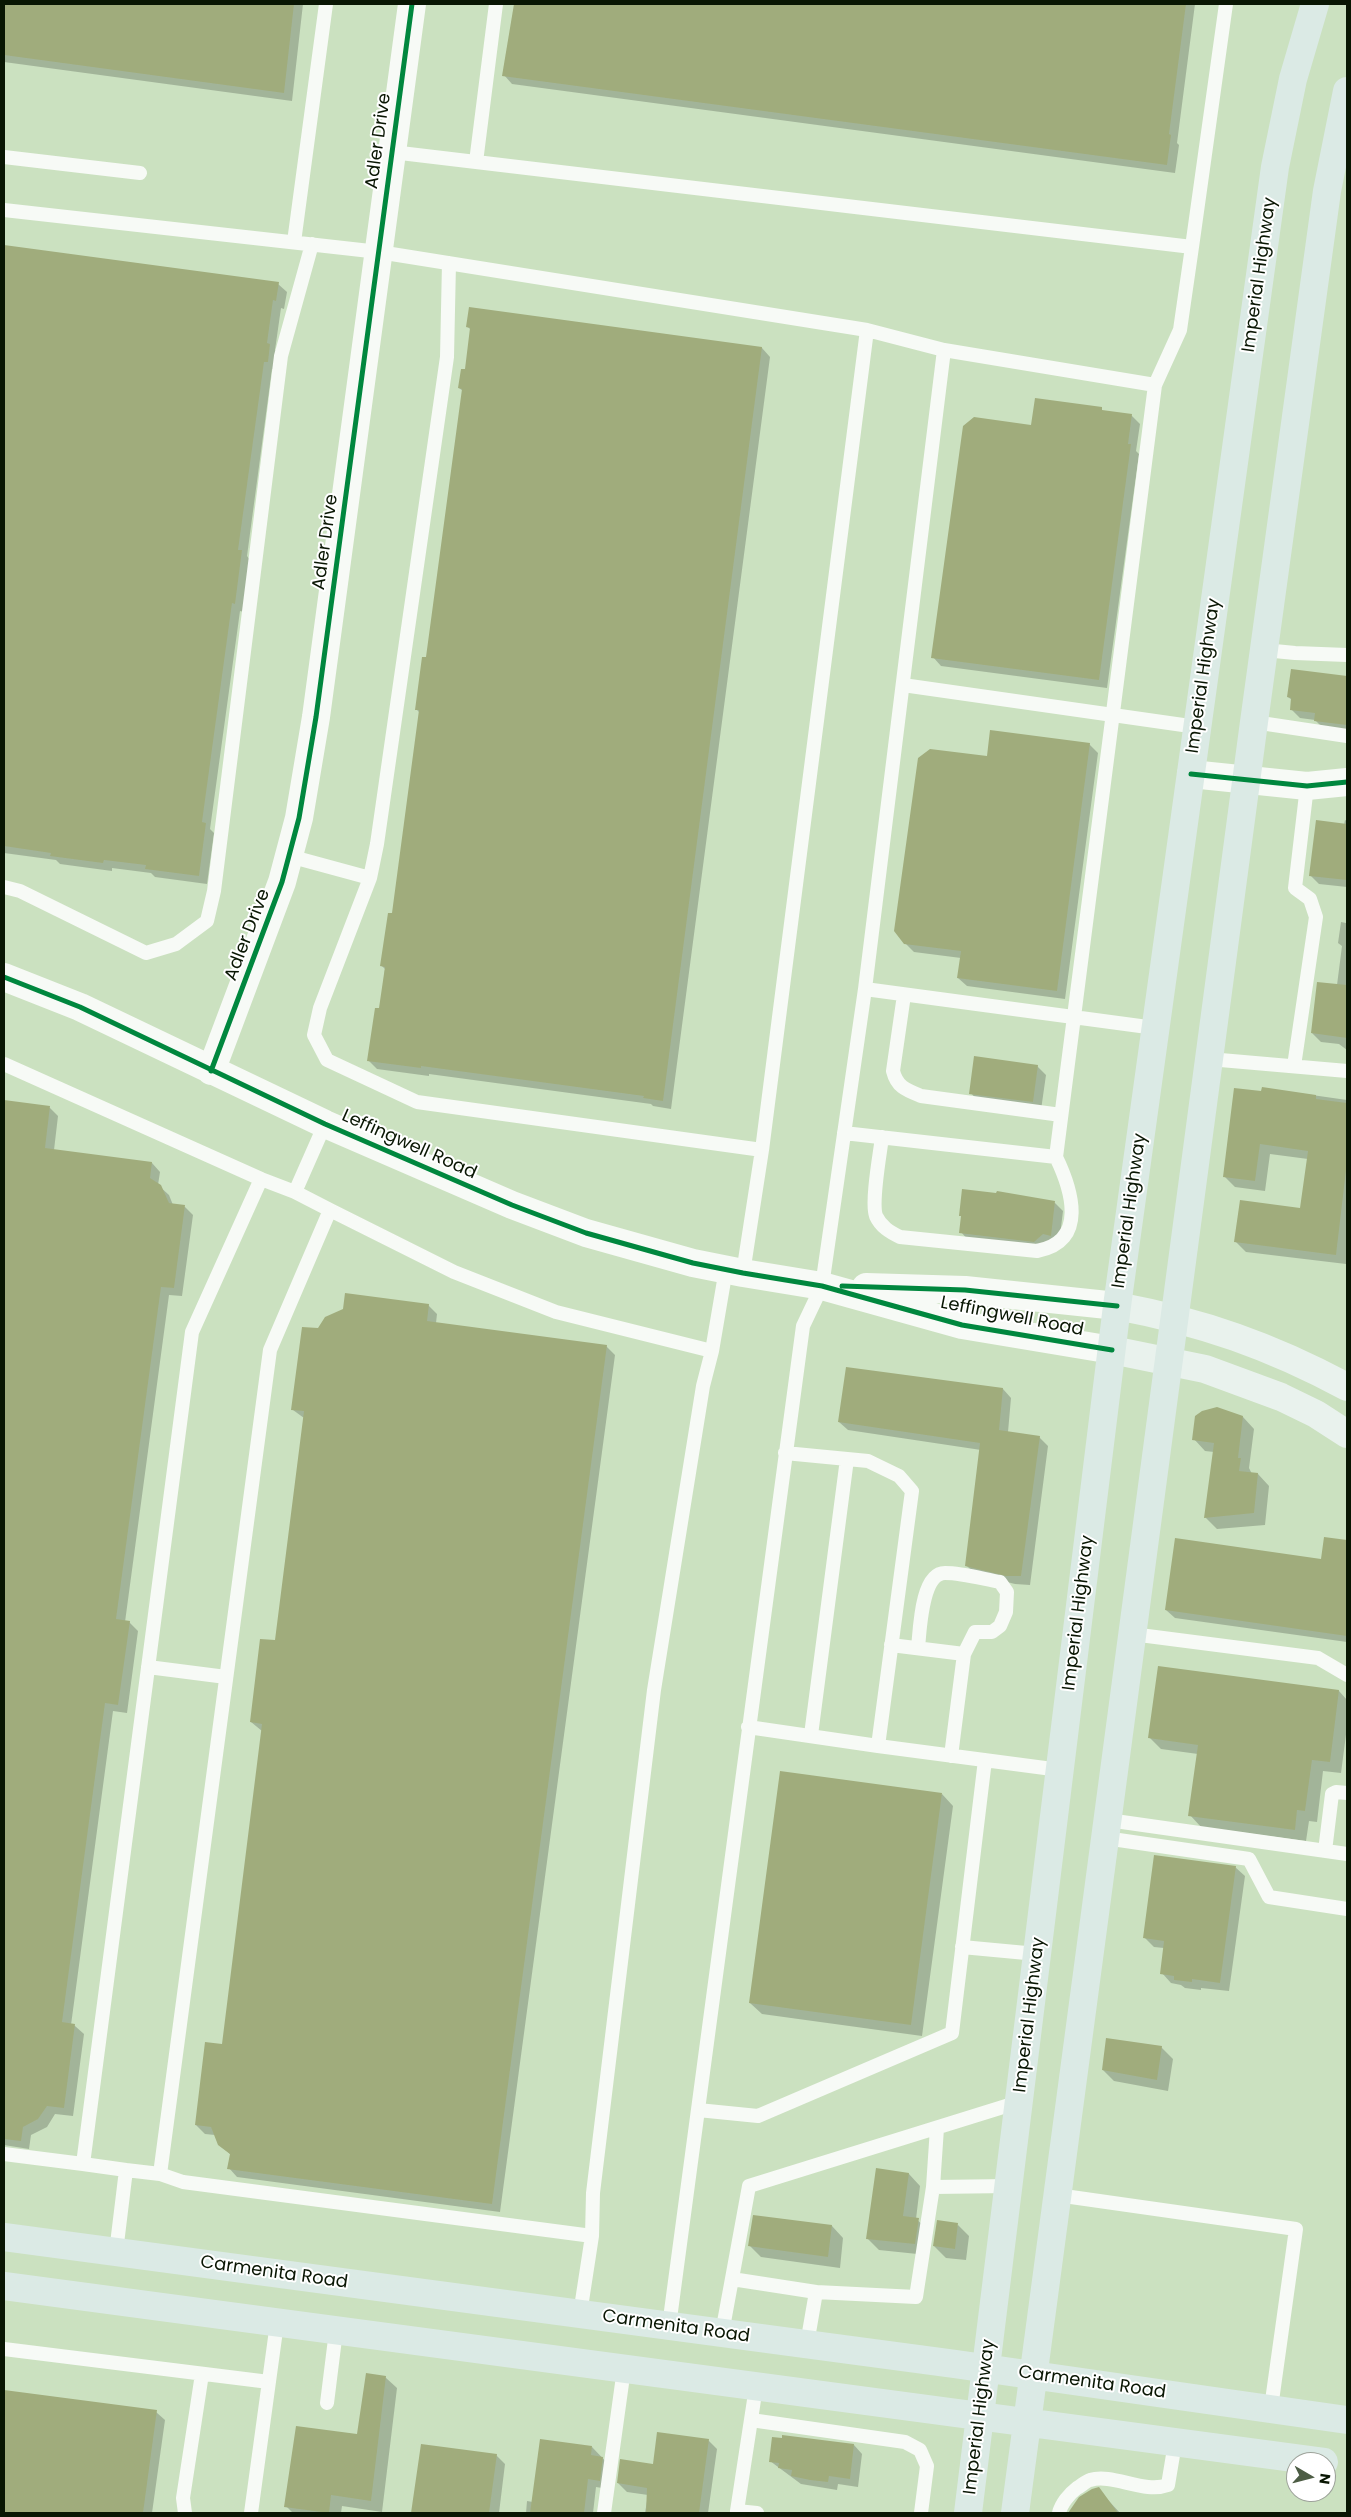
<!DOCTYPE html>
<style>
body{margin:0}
#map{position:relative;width:1351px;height:2517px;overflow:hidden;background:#cbe1c0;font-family:Poppins,sans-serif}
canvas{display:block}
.frame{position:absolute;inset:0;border:5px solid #091603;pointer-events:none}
.north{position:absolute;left:1286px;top:2452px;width:50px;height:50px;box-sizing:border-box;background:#fff;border:1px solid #9da29a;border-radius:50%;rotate:98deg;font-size:14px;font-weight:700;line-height:20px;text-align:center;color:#091603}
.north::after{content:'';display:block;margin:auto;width:18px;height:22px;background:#4d5d45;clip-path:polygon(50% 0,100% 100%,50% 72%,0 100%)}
</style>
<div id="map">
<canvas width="1351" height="2517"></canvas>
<div class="frame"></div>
<div class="north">N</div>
</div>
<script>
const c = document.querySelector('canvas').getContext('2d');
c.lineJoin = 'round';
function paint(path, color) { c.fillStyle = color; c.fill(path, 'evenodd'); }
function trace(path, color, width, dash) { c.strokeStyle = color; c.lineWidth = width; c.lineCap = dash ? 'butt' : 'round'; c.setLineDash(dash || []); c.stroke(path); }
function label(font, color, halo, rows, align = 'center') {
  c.font = font + ' Poppins,sans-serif'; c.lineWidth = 4; c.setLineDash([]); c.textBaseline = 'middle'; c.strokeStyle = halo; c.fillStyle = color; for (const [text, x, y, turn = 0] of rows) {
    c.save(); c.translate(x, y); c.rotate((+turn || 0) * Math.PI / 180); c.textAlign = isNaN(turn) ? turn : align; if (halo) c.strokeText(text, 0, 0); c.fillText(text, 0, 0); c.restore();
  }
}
paint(new Path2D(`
 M4,4h299l-11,97 -288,-39z
 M515,4h680l-18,139 2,2 -4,28 -663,-89 -8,-9z
 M4,247l274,37 9,8 -3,17 -3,-1 -6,42 3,3 -2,17 -4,-1 -25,187 3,4 -6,52 -4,-1 -30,218 4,4 -7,51 -52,-7 -4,-4 -39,-5v3l-52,-7 -4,-4 -52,-7z
 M468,327l294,21 8,9 -99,752 -18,-3 -2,-2 -222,-30v2l-52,-7 -8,-8 11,-52 5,-40 -3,-3 11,-51 27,-202 -4,-4 11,-50 36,-268 -4,-3 7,-17 5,-41z
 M1101,409l3,3 27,3 9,9 -4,27 3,3 -32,234 -166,-22 -8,-9 99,-231z
 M1292,671l55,7v55l-23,-4 -9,-9 -15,-2 -9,-9 1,-9 -4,-3z
 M1089,744l9,9 -33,246 -98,-13 -9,-8 3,-20 -47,-6 -9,-9z
 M1345,820l2,1v66l-28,-3 -9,-9 34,-50z
 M1347,909v141l-8,-6 -18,-2 -9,-9 25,-48 5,-39 -4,-3 3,-21 5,1z
 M1037,1066l9,9 -5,35 -62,-8 -8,-9z
 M1263,1088l84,12 -1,164 -100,-12 -11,-11 66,-31 7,-51 -38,-5 -5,37 -30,-4 -10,-10z
 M4,1101l46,7 8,8 -4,34 98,13 8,9 -2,13 11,10 4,10 12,2 8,8 -11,81 -13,-1 -44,327h4l9,9 -11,82 -14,-2 -42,314 4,1 9,8 -11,82 -18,-2 -8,13 -16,8 -2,14 -25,-4z
 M1055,1203l8,8 -4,33 -16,6 -74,-9 -8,-9 1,-14 -2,-3z
 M428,1305l9,9 -1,9 170,23 9,9 -115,857 -263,-35 -8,-9 2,-13 -12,-11 -4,-9 -10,-1 -9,-9 27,-80 39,-314 -11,-9 25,-80 28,-224 -11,-8 25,-80z
 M1003,1389l8,9 -3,34 31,5 9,9 -18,139 -15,-1 -40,-10 -8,-8 14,-116 -133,-20 -9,-8z
 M1243,1417l11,12 -5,39 3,6h6l11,12 -4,39 -48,4 -12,-12 9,-65 -9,-1 -11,-12z
 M1325,1538l22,3v101l-172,-24 -9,-8 156,-50z
 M1159,1667l180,24 8,9v27l-6,46 -18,-2 -6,51 -8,-1 -3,20 -105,-14 -11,-12 8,-61 -37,-5 -11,-11z
 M942,1794l11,12 -31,230 -160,-22 -12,-11z
 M1235,1867l10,9 -16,115 -28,-3v2l-16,-2 -4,-3 -10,-2 -9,-10 2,-25 -10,-1 -10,-10z
 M1161,2047l12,12 -5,32 -54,-10 -11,-11z
 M877,2170l32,4 11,12 -4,33 14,12 -3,24 -48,-5 -12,-12z
 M754,2216l78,10 11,12 -3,30 -79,-11 -11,-11z
 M958,2225l11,11 -3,24 -20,-2 -12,-12z
 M385,2377l12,11 -15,124 -40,-6 -1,7h-48l-7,-7 72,-70z
 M4,2391l152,21 9,8 -13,93h-148z
 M708,2440l9,9 -9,64h-63l3,-18 -21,-3 -9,-9z
 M422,2445l74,10 9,9 -6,49h-86z
 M854,2445l8,9 -4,33 -20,-3 -1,6 -36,-6 -31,-23z
 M592,2447l19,20 -3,22 -12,-2 -3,26h-67l1,-12 6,1z
 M1098,2489l22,24h-44l-4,-5z`), '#0003');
paint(new Path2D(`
 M4,4h290l-10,89 -280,-38z
 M514,4h672l-17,130 2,1 -4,30 -665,-89z
 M4,245l275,37 -3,19 -3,-1 -6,43 3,1 -2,18h-4l-26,188h4l-7,54 -3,-1 -30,219 4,1 -7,53 -54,-7 1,-4 -42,-5 -1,3 -53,-7 1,-3 -47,-7z
 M469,307l293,40 -99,754 -20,-3 1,-2 -223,-30v2l-54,-7 8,-53h4l6,-41 -5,-1 8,-53h4l27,-203h-4l7,-53h4l36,-268 -4,-1 3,-19h4l5,-41 -4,-1z
 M1035,398l67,9v3l30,4 -4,30h3l-32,236 -168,-22 32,-232 11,-9 57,8z
 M1291,669l56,7v49l-33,-4 1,-8 -25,-3 1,-12 -4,-1z
 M990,730l100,13 -33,248 -100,-13 4,-27 -57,-7 -10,-13 24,-173 12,-9 57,7z
 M1316,820l31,4v56l-38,-4z
 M1317,982l30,3v53l-36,-5z
 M974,1056l64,9 -5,37 -64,-8z
 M1262,1087l54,8v4l31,4v59l-11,93 -102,-13 6,-42 60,8 8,-57 -48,-7 -5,37 -32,-4 11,-89 27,3z
 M4,1100l46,6 -5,42 107,14 -2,16 11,7 8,18 16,2 -11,83 -13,-1 -45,332 14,2 -12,84 -13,-2 -43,319 13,2 -11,84 -17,-2 -9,13 -15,8 -2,14 -17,-2z
 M962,1189l34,4 1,-2 58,10 -4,35 -8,-2 -9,8 -75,-9 2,-17h-2z
 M345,1293l84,11 -2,17 180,24 -115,859 -265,-35 3,-15 -12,-9 -7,-18 -16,-2 10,-83 17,2 40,-320 -12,-2 10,-83 15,1 29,-229 -13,-1 11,-83 16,1 7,-11 18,-8z
 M846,1367l157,21 -4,42 41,6 -19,140h-15l-41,-10 15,-123 -142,-21z
 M1217,1407l26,9 -5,42h3l-2,13 19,2 -4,40 -50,5 10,-75 -22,-3 3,-24 7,-5z
 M1324,1537l23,3v96l-182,-26 10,-72 146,21z
 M1158,1666l181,24 -9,72 -18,-2 -7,51 -8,-1 -2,20 -107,-14 10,-71 -50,-7z
 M780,1771l162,22 -31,232 -162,-22z
 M1154,1855l82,11 -16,117 -28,-4v3l-18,-2v-4l-14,-2 4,-33 -21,-3z
 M1106,2038l56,8 -5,34 -55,-10z
 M876,2168l33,5 -6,43 16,2 -4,26 -49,-5z
 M753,2215l79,10 -4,32 -80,-11z
 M937,2220l21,3 -3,26 -22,-3z
 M366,2373l20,3 -15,125 -40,-6 -2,18 -45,-6 12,-81 61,8z
 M4,2390l153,20 -14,103h-139z
 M657,2432l52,7 -10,74h-53l1,-25 -30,-5 3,-24 33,5z
 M782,2435l72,9 -4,35 -21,-3 -1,6 -18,-2 -19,-4 1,-6 -14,-2 1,-5 -10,-1 3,-25 10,1z
 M540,2439l52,7 -1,9 12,2 -3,24 -12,-2 -4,34h-54z
 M421,2444l76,10 -8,59h-78z
 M1099,2487l19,26h-50l11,-16 13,-8z`), '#a0ac7c');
trace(new Path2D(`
 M392,152l84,10 20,-158
 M4,157l136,16
 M476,162l716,85 -12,83 -25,55 -99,772 -212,-24
 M4,210l375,42 488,78 77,20 -79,639
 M294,242l32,-238
 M1192,247l34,-243
 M944,350l211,35
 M1264,650l31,3 52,2
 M903,685l294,42
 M1254,722l93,14
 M289,856l81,22 -50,130 -6,27 13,25 90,42 345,48 -19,123
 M370,878l7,-34 70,-487 2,-94
 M4,887l16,4 126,62 30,-9 31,-23 7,-30 67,-535 31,-112
 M904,995l-11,76c4,16 13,19 28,25l140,19
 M1209,1059l138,12
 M4,1064l257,115
 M1294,1066l22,-149 -6,-18 -15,-11 12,-102
 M882,1137c-2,17 -11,65 -6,79 5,11 14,16 24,21l137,14c51,-9 35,-61 19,-94
 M762,1150l105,-820
 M330,1210l124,62 102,40 156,39 14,-82
 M785,1453l83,8 31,15 13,15 -34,255 182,24
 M1132,1634l186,24 29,17
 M891,1645l73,9 -13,102
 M918,1648c2,-18 3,-75 27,-75 18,0 38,6 55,9l7,10 -1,20 -6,14 -8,6h-17l-11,22
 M148,1667l78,10
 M748,1727l130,19
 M811,1735l36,-276
 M1108,1820l239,34
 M1105,1838l144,21 20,38 78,12
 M1325,1851l7,-57 4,-2 11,1
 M962,1947l75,7
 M698,2110l60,6 194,-83 33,-273
 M4,2154l79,10
 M126,2170l34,4 110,-824 60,-140 -35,-18
 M160,2174l23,8 409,54 -12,78
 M933,2187l4,-59
 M1057,2195l239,34 -25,179
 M592,2236l1,-43 61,-503 49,-304 9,-35
 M116,2252l10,-82 -43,-6 109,-832 69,-153 34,13 30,-68
 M732,2279l84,13 100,5 17,-110 76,-1
 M669,2326l134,-1000 19,-40 43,-297 290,39
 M722,2333l27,-147 270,-84
 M807,2344l9,-52
 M4,2349l265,33
 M327,2403l9,-72
 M751,2420l154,22 15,8 7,16 -6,47
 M737,2511l19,-124
 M185,2513l-2,-15 19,-124
 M251,2513l26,-190
 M604,2513l20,-144
 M737,2513v-2l20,2
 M1059,2513c2,-9 10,-19 18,-25 4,-2 9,-7 13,-8 23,-7 54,14 78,5l7,-42`), '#f7faf6', 14);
trace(new Path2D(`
 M1191,774l116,12 40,-4
 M4,977l76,30 245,117 187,81 74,28 107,30 50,10 79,13 140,39 150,25
 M211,1071l71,-189 17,-64 17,-101 96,-713
 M866,1287l99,3 152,16`), '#f7faf6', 28);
trace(new Path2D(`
 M1117,1306c85,16 154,40 230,81
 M1112,1350l93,19 76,28 35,17 31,20`), '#e9f2ed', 28);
trace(new Path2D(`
 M4,2237l951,127 392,56
 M4,2286l1320,176
 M968,2513l149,-1207 158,-1139 18,-88 22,-75
 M1015,2513l239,-1791 73,-531 20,-100`), '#dbeae5', 28);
trace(new Path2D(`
 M1191,774l116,12 40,-4
 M4,977l76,30 245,117 187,81 74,28 107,30 50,10 79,13 140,39 150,25
 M211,1071l71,-189 17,-64 17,-101 96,-713
 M842,1286l123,4 152,16`), '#00873e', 5);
label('18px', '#091603', '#fff', [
 ["Adler Drive",379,141,-82],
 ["Imperial Highway",1260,275,-82],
 ["Adler Drive",326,542,-82],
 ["Imperial Highway",1204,676,-82],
 ["Adler Drive",248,935,-69],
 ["Leffingwell Road",409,1145,24],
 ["Imperial Highway",1130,1211,-82],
 ["Leffingwell Road",1012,1317,11],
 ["Imperial Highway",1079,1613,-83],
 ["Imperial Highway",1030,2015,-83],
 ["Carmenita Road",274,2273,8],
 ["Carmenita Road",676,2327,8],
 ["Carmenita Road",1092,2383,8],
 ["Imperial Highway",980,2417,-83]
]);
</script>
